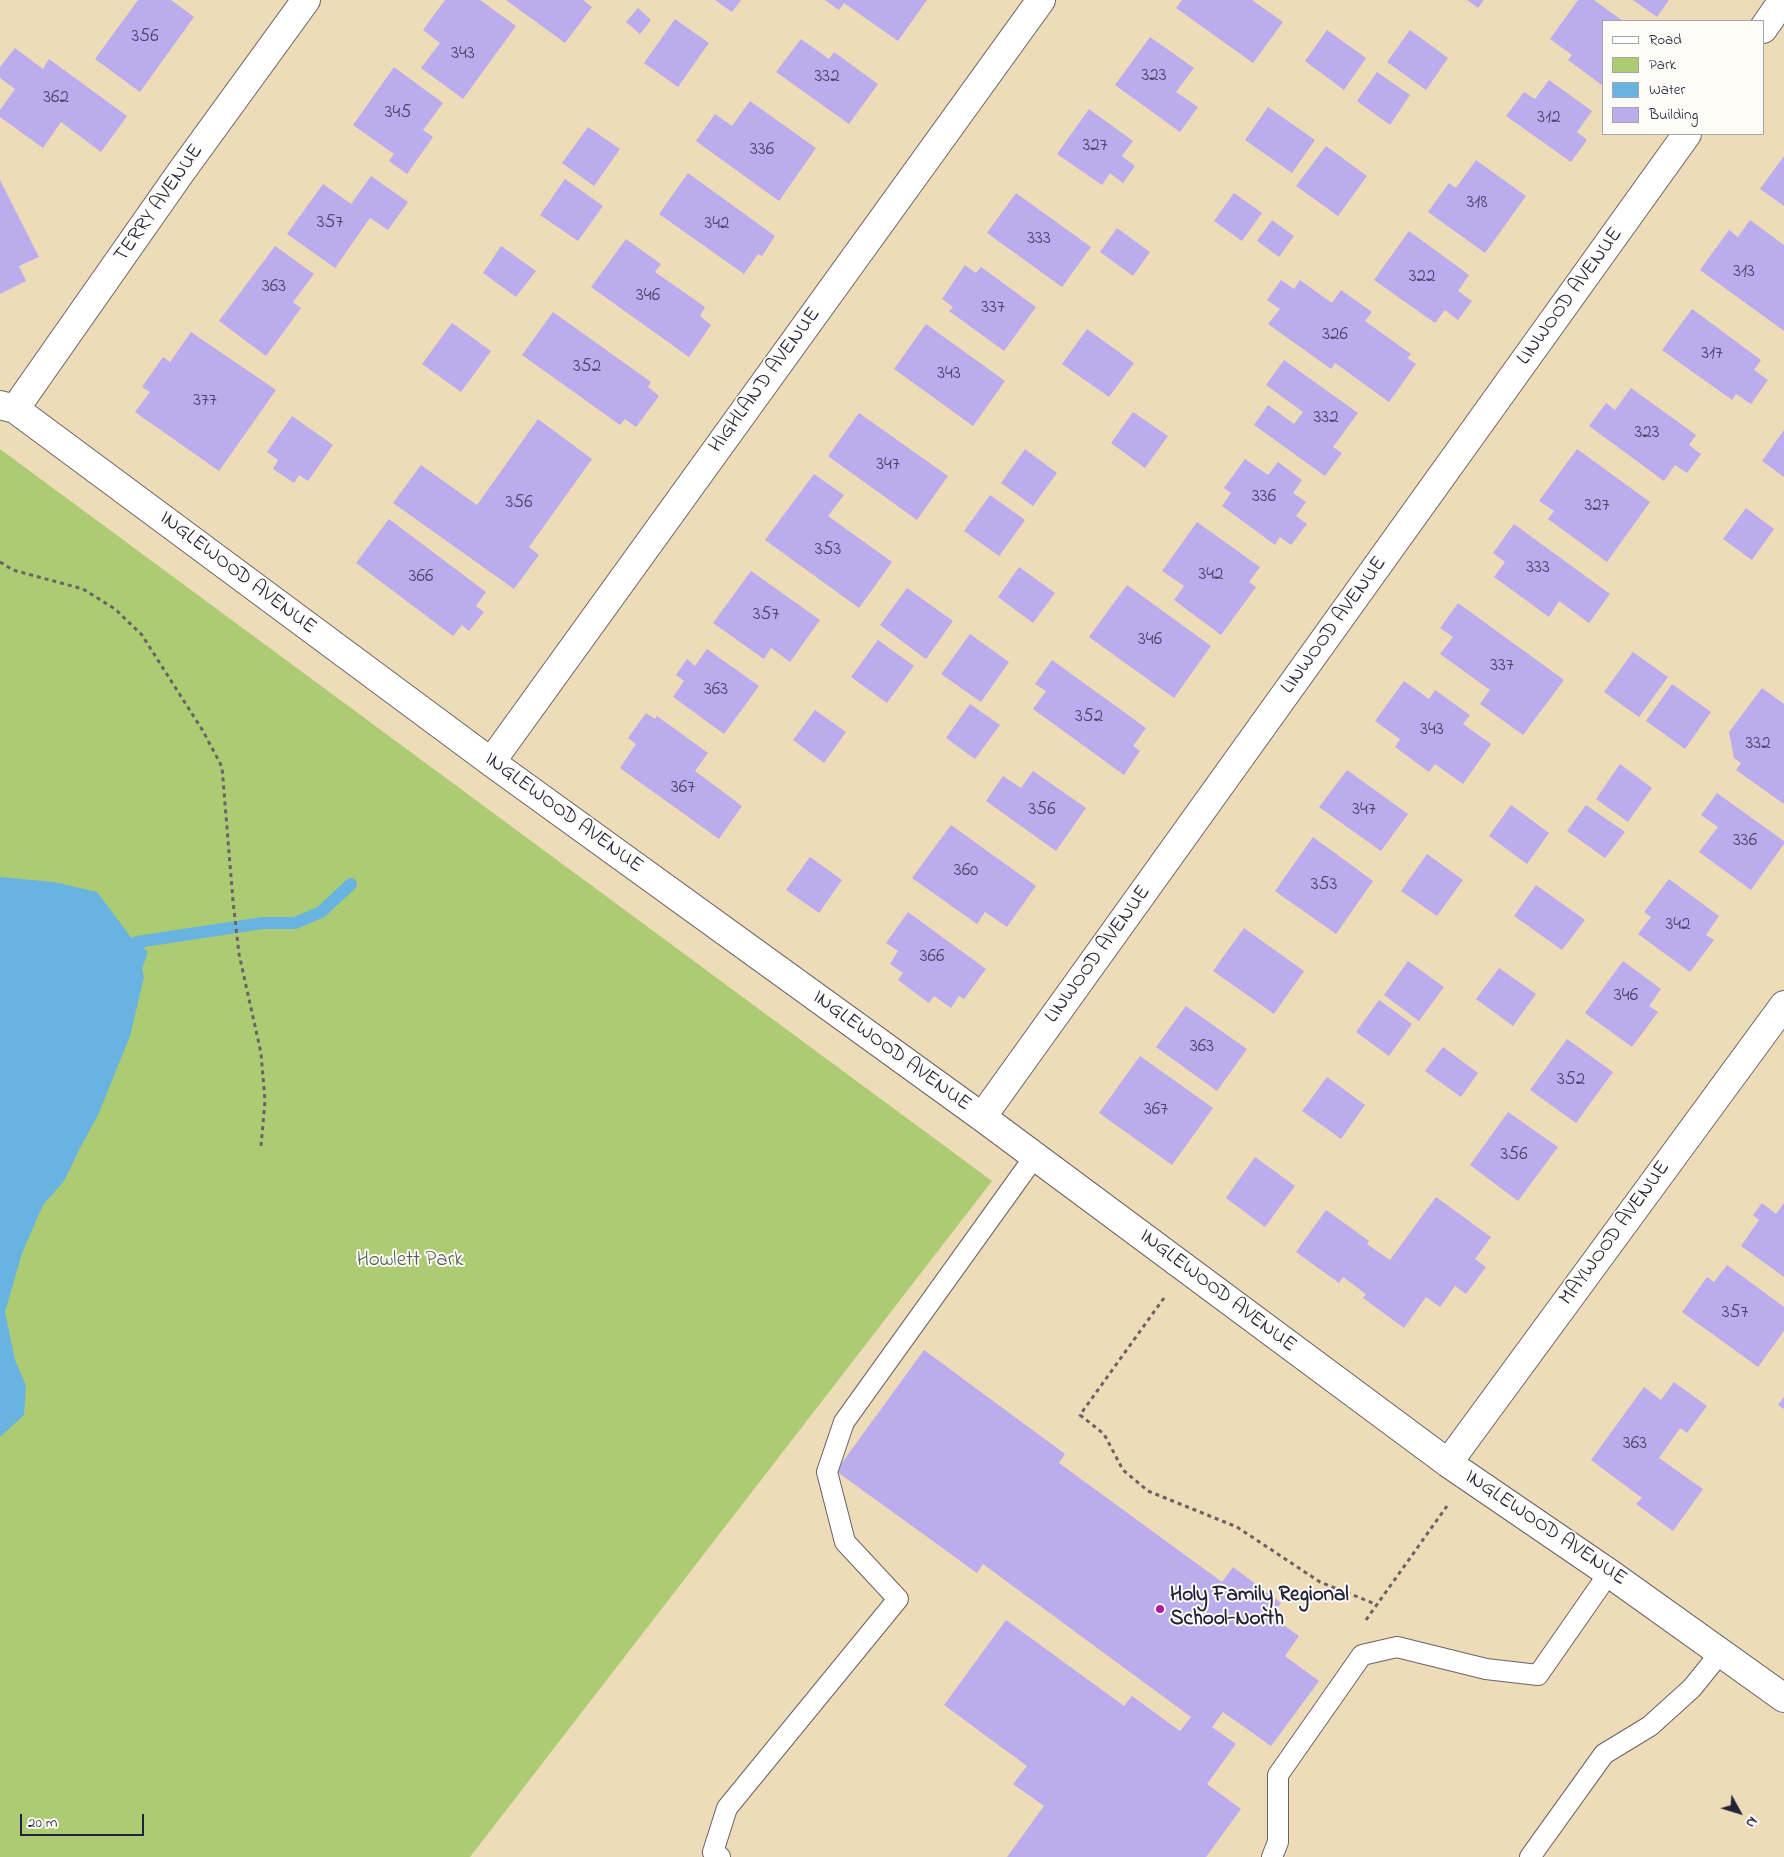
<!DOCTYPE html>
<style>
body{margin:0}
#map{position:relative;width:1784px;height:1857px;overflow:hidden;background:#eedcb9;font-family:"Indie Flower",sans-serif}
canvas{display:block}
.legend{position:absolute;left:1602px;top:20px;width:162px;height:115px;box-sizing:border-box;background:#fdfcf7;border:1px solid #a5a5ac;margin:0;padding:6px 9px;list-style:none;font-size:15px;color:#22223b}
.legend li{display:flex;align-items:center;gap:10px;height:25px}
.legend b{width:25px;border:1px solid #a5a5ac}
.north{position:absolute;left:1714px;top:1787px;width:50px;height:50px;-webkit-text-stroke:4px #fdfcf7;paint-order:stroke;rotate:129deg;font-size:14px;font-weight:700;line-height:20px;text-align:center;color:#22223b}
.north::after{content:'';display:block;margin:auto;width:18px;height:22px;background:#22223b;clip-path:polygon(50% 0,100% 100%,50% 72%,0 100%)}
.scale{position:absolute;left:20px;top:1814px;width:124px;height:22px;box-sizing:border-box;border:2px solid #22223b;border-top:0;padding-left:6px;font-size:15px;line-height:18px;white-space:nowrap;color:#22223b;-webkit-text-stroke:4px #fdfcf7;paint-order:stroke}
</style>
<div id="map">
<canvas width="1784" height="1857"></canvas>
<ul class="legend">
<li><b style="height:6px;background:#fff"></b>Road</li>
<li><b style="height:14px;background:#accb73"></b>Park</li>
<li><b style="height:14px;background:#69b3e1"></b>Water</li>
<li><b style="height:14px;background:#baaced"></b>Building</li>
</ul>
<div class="north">N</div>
<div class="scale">20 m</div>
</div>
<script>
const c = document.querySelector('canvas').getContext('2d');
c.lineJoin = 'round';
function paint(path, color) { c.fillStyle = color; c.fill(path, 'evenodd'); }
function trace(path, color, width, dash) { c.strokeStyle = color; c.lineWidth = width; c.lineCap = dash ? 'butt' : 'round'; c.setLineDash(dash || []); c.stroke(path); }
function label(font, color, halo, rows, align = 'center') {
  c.font = font + ' "Indie Flower",sans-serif'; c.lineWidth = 4; c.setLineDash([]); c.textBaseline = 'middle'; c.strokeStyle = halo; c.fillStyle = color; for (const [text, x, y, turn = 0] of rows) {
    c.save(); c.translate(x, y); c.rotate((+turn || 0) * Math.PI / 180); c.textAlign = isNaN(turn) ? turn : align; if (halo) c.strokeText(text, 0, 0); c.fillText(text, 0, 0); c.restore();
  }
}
paint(new Path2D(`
 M0,449l992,732 -522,676h-470z`), '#accb73');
paint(new Path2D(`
 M0,877l54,5 43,10 33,44 18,16 -6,17 2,8 -14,59 -32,79 -18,33 -16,33 -21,24 -21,48 -17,59 10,48 11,25 -2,30 -24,22z`), '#69b3e1');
trace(new Path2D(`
 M137,942l126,-19h32l26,-11 30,-28`), '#69b3e1', 12);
paint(new Path2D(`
 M138,0h33l23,17 -54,75 -45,-33z
 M445,0h35l36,26 -53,73 -42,-31 19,-25 -17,-13z
 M506,0h77l9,7 -27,36z
 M715,0h26l-9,12z
 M825,0h102l-29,41 -54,-38 -5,7z
 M1182,0h70l31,22 -30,41 -77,-55z
 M1467,0h17l-6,8z
 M1578,0h16l29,21h-20v65l-35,-26 4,-5 -22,-16z
 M1633,0h36l-12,17z
 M638,8l13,12 -11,14 -14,-12z
 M675,19l34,24 -31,44 -34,-24z
 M1327,30l39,28 -22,32 -39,-29z
 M1410,30l38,28 -22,32 -39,-28z
 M1150,37l44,31 -18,24 22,15 -18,25 -65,-47z
 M801,39l28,20 5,-7 44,32 -29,40 -73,-52z
 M15,48l28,21 6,-10 78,57 -26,36 -40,-30 -18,26 -43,-31v-7l15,-21 -15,-11v-11z
 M394,67l49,36 -20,27 10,7 -26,37 -18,-13 5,-7 -41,-29z
 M1377,72l33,23 -20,30 -33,-24z
 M1549,80l43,31 -15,21 10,8 -16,22 -65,-46 18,-24 11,7z
 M750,101l66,47 -37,53 -83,-60 19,-27 17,12z
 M1268,107l47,33 -23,33 -47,-33z
 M1089,109l44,32 -11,15 13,10 -12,17 -13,-10 -8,12 -45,-31z
 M588,127l32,22 -26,37 -32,-23z
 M1326,146l41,30 -29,40 -42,-30z
 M1784,156v50l-24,-17z
 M1476,160l50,36 -41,57 -57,-41 21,-29 7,5z
 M688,173l87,63 -13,20 -4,-2 -14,20 -85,-60z
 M371,176l37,26 -20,28 -18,-12 -35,50 -48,-34 36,-50 28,20z
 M565,179l38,27 -25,35 -38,-26z
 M0,180l39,77 -20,9 7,15 -26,13z
 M1016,193l75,54 -29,40 -75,-54z
 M1234,193l28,20 -20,28 -28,-20z
 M1272,220l22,16 -15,21 -22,-16z
 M1750,220l34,25v86l-84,-61 29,-40 9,7z
 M1117,228l33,24 -17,24 -33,-24z
 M1409,231l60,44 -11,16 14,10 -14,19 -13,-10 -10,13 -61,-43z
 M626,239l35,25 -6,8 50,35 -5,9 11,9 -22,32 -98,-70z
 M275,246l39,28 -21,28 8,6 -35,48 -47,-35z
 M501,246l35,25 -20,26 -33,-24z
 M965,265l11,8 5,-6 55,40 -32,44 -55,-40 4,-4 -11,-8z
 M1281,280l13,9 6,-9 32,23 9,-13 31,22 -7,9 46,33 -4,4 9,6 -27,38 -54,-39 -4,6 -63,-45 12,-15 -13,-9z
 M1692,309l69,51 -7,10 14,10 -17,24 -15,-10 -4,6 -70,-50z
 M553,312l98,70 -3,5 11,9 -23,31 -11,-8 -5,6 -98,-70z
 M452,323l39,28 -30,41 -39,-28z
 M926,324l79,57 -32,45 -79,-57z
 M1087,329l47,34 -25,34 -47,-33z
 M191,332l85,58 -57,81 -84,-59 15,-20 -8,-5 21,-30 7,5z
 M1284,360l74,53 -25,34 9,6 -17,23 -71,-51 14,-20 26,19 9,-12 -37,-27z
 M1631,388l65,47 -7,10 12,9 -14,19 -12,-8 -11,16 -75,-55 17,-23 9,7z
 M1133,412l35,24 -23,32 -34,-25z
 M859,413l89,63 -31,44 -89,-64z
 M292,416l41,29 -25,36 -9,-6 -5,8 -21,-14 5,-9 -11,-8z
 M538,419l54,40 -63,88 10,8 -25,34 -121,-86 28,-38 56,40z
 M1784,430v47l-22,-16z
 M1025,449l32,24 -24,33 -32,-23z
 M1577,449l73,53 -43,60 -59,-43 6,-8 -15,-10z
 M1245,459l23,16 10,-13 24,18 -9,13 13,9 -10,14 11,8 -16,21 -11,-8 -5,8 -53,-39 9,-13 -7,-5z
 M814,474l30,21 -16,21 64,46 -33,46 -94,-68z
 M990,495l35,25 -26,36 -35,-25z
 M1746,508l28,21 -22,31 -29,-21z
 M389,519l97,73 -10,14 8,6 -15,19 -7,-6 -9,11 -97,-73z
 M1197,522l63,45 -11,15 7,5 -35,48 -47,-35 10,-14 -22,-15z
 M1514,524l96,70 -21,29 -30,-22 -10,16 -55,-40 11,-15 -12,-9z
 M1019,567l36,26 -22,30 -35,-26z
 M751,571l69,49 -30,42 -19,-14 -7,11 -51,-36z
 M1127,585l84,61 -37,52 -85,-61z
 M907,588l46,33 -27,38 -46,-34z
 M1458,603l106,77 -41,55 -43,-31 10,-14 -50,-36 13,-17 -13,-9z
 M970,634l39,28 -28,40 -40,-28z
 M878,640l36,26 -27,37 -36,-26z
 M707,649l52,37 -35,48 -51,-37 11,-16 -8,-6 11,-16 8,7z
 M1633,652l35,25 -29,40 -35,-25z
 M1052,660l94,68 -13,18 7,5 -16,24 -91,-66 13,-18 -11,-7z
 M1404,681l25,18 6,-9 35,25 -7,9 28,20 -28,40 -28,-20 -6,8 -34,-25 5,-8 -25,-18z
 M1672,684l39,28 -26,37 -39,-28z
 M1762,688l22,16v100l-48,-34 5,-7 -7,-5 -5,-26z
 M970,704l30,21 -25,34 -29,-21z
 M815,710l31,22 -22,31 -31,-23z
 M646,713l9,6 2,-3 51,37 -13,18 47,35 -23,33 -99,-71 16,-24 -8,-6z
 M1620,764l32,24 -24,34 -32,-23z
 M1347,770l61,44 -27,37 -62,-44z
 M1033,771l53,37 -30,43 -70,-50 17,-25 18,12z
 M1717,793l67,48v3l-33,46 -52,-38 19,-25 -17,-12z
 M1511,805l38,28 -22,31 -38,-28z
 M1586,805l39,27 -20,26 -38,-27z
 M951,825l85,61 -29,41 -22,-15 -8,12 -65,-46z
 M1313,837l60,44 -37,53 -61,-43z
 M1427,854l36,26 -26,36 -36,-25z
 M810,857l32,23 -23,33 -33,-23z
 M1669,879l50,37 -13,19 8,5 -24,32 -52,-38 13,-17 -7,-5z
 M1536,885l49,35 -23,30 -48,-34z
 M908,912l78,57 -22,30 -5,-3 -8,12 -17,-12 -5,7 -31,-23 5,-7 -13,-9 8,-13 -12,-8z
 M1244,928l60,43 -30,43 -61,-43z
 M1408,961l36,26 -25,34 -35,-26z
 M1623,961l38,28 -12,17 9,6 -26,35 -47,-34z
 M1499,968l37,26 -23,32 -37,-27z
 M1379,1000l33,24 -23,32 -33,-24z
 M1186,1006l61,43 -30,42 -61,-44z
 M1567,1039l46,33 -37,51 -46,-33z
 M1443,1047l35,26 -17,24 -36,-26z
 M1140,1056l73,52 -41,57 -73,-52z
 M1327,1077l38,28 -24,34 -39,-28z
 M1508,1112l50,35 -40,54 -48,-36z
 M1255,1157l40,29 -30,41 -39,-29z
 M1436,1197l55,40 -16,22 11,8 -20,27 -11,-8 -15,21 -14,-10 -22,31 -41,-30 3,-4 -23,-17 -4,6 -43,-31 30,-42 43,31 -2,3 23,16z
 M1762,1203l14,11 8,-11v74l-43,-31 18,-26 -6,-5z
 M1727,1265l57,42v24l-26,36 -76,-55 25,-35 7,5z
 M924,1350l141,104 -6,9 163,119 11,-15 48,36 -10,13 28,20 -14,20 34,25 -48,65 -48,-34 -11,15 24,17 -29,40 34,25 -35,48h-199l37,-51 -31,-22 14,-18 -83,-61 62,-85 118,86 8,-10 48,35 11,-14 -208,-153 -6,9 -141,-102z
 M1674,1382l33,24 -20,27 -7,-5 -21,30 44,31 -30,42 -37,-27 6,-6 -51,-38 53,-73 17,13z
 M1784,1397v12l-6,-4z`), '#baaced');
const lane = new Path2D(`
 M720,1857l-7,-5 14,-44 171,-209 -53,-57 -18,-70 17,-50 191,-266
 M1272,1857l6,-15v-67l84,-120 35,-8 89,22 52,6 71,-102
 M1530,1857l74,-103 46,-28 42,-38 29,-36`);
const street = new Path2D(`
 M1763,29l20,-29
 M0,405l15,4 476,353 491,355 466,346 161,110 175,125
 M15,409l166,-237 125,-172
 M491,762l550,-762
 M982,1117l705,-983
 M1448,1463l336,-458`);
trace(lane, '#696367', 22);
trace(street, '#696367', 30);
trace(new Path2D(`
 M0,562l13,8 70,19 32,20 27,26 61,96 19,36 11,134 6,53 22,99 4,48 -4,45
 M1164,1298l-84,117 24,19 19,36 25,21 89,36 83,55 58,23
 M1366,1620l81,-114`), '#696367', 3, [4, 4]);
trace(lane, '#fff', 20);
trace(street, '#fff', 28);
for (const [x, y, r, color] of [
 [1160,1609,5,"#b5179e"]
]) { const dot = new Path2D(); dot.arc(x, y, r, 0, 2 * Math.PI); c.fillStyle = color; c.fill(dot); trace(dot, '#fdfcf7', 2); }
label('19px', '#484468', null, [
 ["356",145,38],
 ["343",463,55],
 ["323",1154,77],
 ["332",827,78],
 ["362",56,99],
 ["345",398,114],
 ["312",1549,119],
 ["327",1095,147],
 ["336",762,151],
 ["318",1477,204],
 ["357",330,224],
 ["342",717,225],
 ["333",1039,240],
 ["313",1744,273],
 ["322",1422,278],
 ["363",274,288],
 ["346",648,297],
 ["337",993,309],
 ["326",1335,336],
 ["317",1712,355],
 ["352",587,368],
 ["343",949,375],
 ["377",205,402],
 ["332",1326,419],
 ["323",1647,434],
 ["347",888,466],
 ["336",1264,498],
 ["356",519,504],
 ["327",1597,507],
 ["353",828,551],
 ["333",1538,569],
 ["342",1211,576],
 ["366",421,578],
 ["357",766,616],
 ["346",1150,641],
 ["337",1502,667],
 ["363",716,691],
 ["352",1089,718],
 ["343",1432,731],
 ["332",1758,745],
 ["367",683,789],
 ["356",1042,811],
 ["347",1364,811],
 ["336",1745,842],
 ["360",966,872],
 ["353",1324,886],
 ["342",1678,926],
 ["366",932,958],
 ["346",1626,997],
 ["363",1202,1048],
 ["352",1571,1081],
 ["367",1156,1111],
 ["356",1514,1156],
 ["357",1735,1314],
 ["363",1635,1445]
]);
label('21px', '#22223b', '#fdfcf7', [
 ["TERRY AVENUE",160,204,-55],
 ["LINWOOD AVENUE",1571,297,-54],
 ["HIGHLAND AVENUE",766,381,-54],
 ["INGLEWOOD AVENUE",237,574,37],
 ["LINWOOD AVENUE",1335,626,-54],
 ["INGLEWOOD AVENUE",563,814,36],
 ["LINWOOD AVENUE",1099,955,-54],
 ["INGLEWOOD AVENUE",891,1052,36],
 ["MAYWOOD AVENUE",1616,1234,-54],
 ["INGLEWOOD AVENUE",1217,1292,37],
 ["INGLEWOOD AVENUE",1545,1529,34]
]);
label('21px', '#525d4f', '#fdfcf7', [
 ["Howlett Park",410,1262]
]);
label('bold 21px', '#22223b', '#fdfcf7', [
 ["Holy Family Regional",1170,1597],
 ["School-North",1170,1621]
], 'left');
</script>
